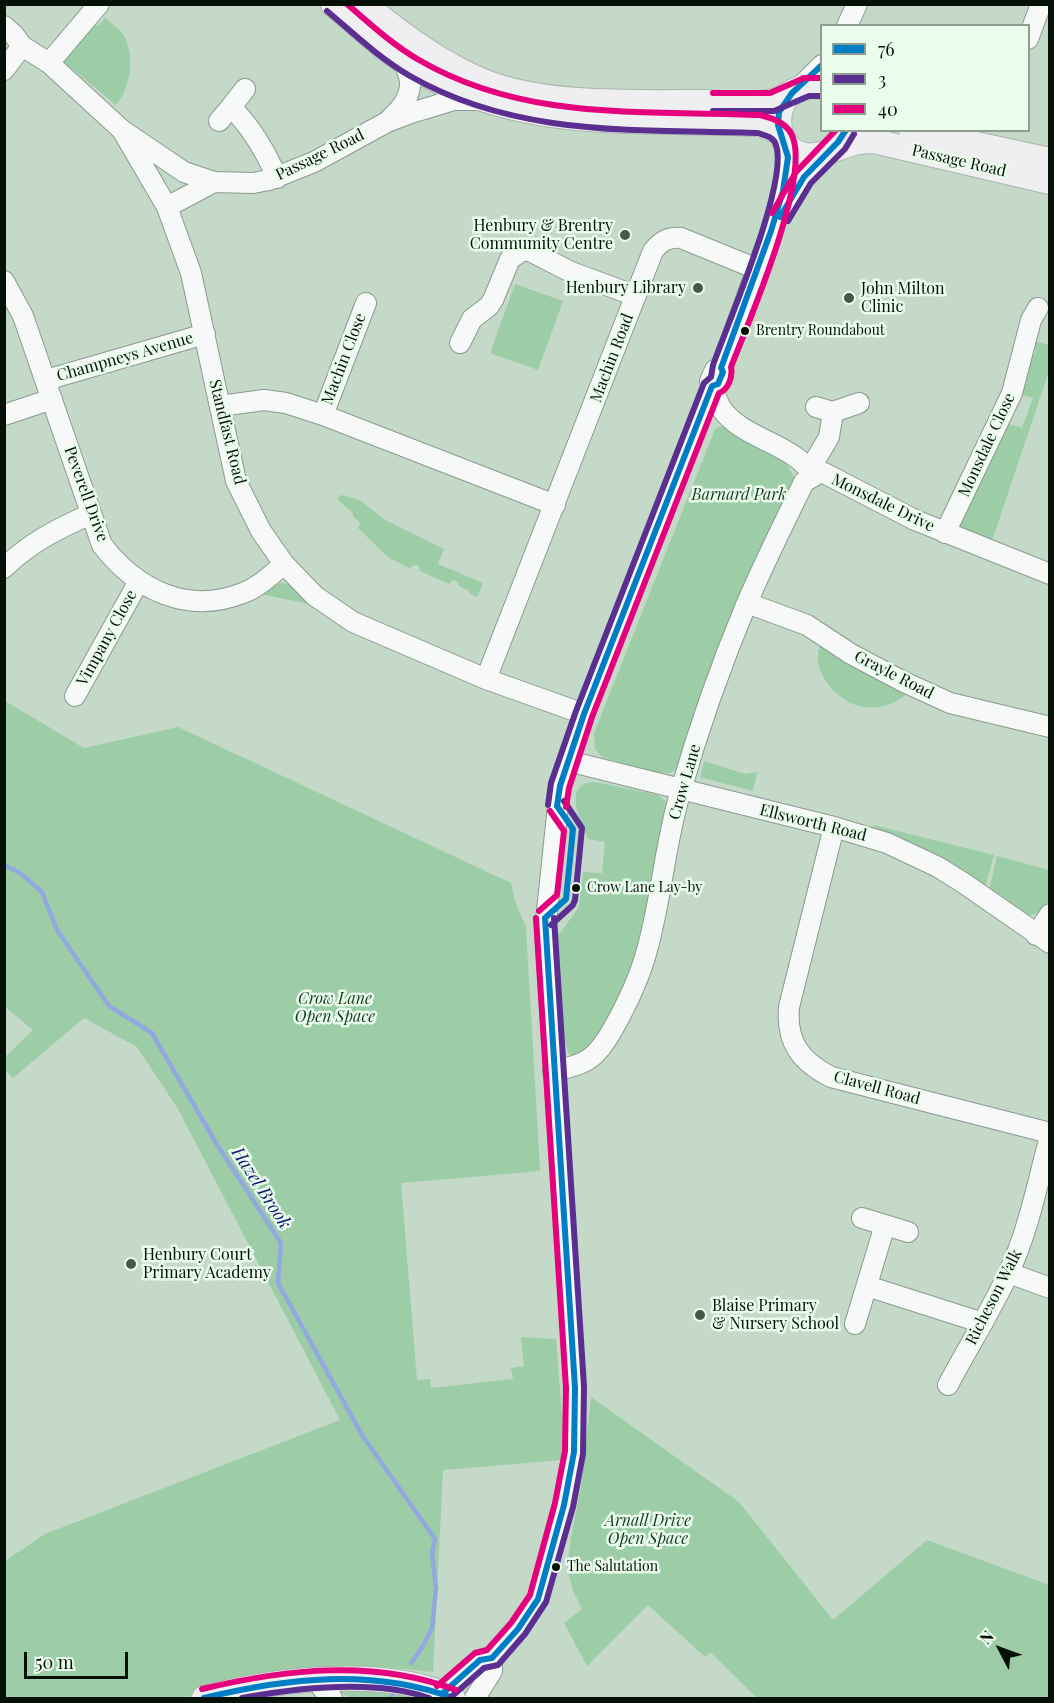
<!DOCTYPE html>
<style>
body{margin:0}
#map{position:relative;width:1054px;height:1703px;overflow:hidden;background:#c4d9c8;font-family:"Playfair Display",serif}
canvas{display:block}
.frame{position:absolute;inset:0;border:6px solid #051107;pointer-events:none}
.legend{position:absolute;left:820px;top:24px;width:210px;height:108px;box-sizing:border-box;background:#eafded;border:2px solid #8e9f91;margin:0;padding:8px 10px;list-style:none;font-size:18px;color:#051107}
.legend li{display:flex;align-items:center;gap:12px;height:30px}
.legend b{width:30px;border:2px solid #8e9f91}
.north{position:absolute;left:970px;top:1619px;width:60px;height:60px;-webkit-text-stroke:4px #eafded;paint-order:stroke;rotate:311deg;font-size:16px;font-weight:700;line-height:24px;text-align:center;color:#051107}
.north::after{content:'';display:block;margin:auto;width:21px;height:27px;background:#051107;clip-path:polygon(50% 0,100% 100%,50% 72%,0 100%)}
.scale{position:absolute;left:24px;top:1652px;width:104px;height:27px;box-sizing:border-box;border:3px solid #051107;border-top:0;padding-left:8px;font-size:18px;line-height:21px;white-space:nowrap;color:#051107;-webkit-text-stroke:4px #eafded;paint-order:stroke}
</style>
<div id="map">
<canvas width="1054" height="1703"></canvas>
<div class="frame"></div>
<ul class="legend">
<li><b style="height:8px;background:#007ec5"></b>76</li>
<li><b style="height:8px;background:#5b2e91"></b>3</li>
<li><b style="height:8px;background:#e5007d"></b>40</li>
</ul>
<div class="north">N</div>
<div class="scale">50 m</div>
</div>
<script>
const c = document.querySelector('canvas').getContext('2d');
c.lineJoin = 'round';
function paint(path, color) { c.fillStyle = color; c.fill(path, 'evenodd'); }
function trace(path, color, width, dash) { c.strokeStyle = color; c.lineWidth = width; c.lineCap = dash ? 'butt' : 'round'; c.setLineDash(dash || []); c.stroke(path); }
function label(font, color, halo, rows, align = 'center') {
  c.font = font + ' "Playfair Display",serif'; c.lineWidth = 5; c.setLineDash([]); c.textBaseline = 'middle'; c.strokeStyle = halo; c.fillStyle = color; for (const [text, x, y, turn = 0] of rows) {
    c.save(); c.translate(x, y); c.rotate((+turn || 0) * Math.PI / 180); c.textAlign = isNaN(turn) ? turn : align; if (halo) c.strokeText(text, 0, 0); c.fillText(text, 0, 0); c.restore();
  }
}
paint(new Path2D(`
 M105,18c6,5 17,12 20,20 10,20 5,50 -9,67l-57,-47 35,-34 4,2z
 M515,284l48,17 -25,69 -48,-17z
 M1034,341l15,4v26l-58,173 -30,-15c-4,-17 35,-87 44,-106l17,5 11,-30 -16,-5 12,-40 7,1z
 M720,426l6,2 61,36 7,13 1,10 -113,279 -12,7h-14l-54,-16 -7,-8 -1,-16 121,-304z
 M341,495l19,5 25,20 59,29 -6,15 45,19 -6,14 -8,-4v-2l-10,-5 -1,-4 -6,-2 -3,4 -29,-13 -1,-5 -5,-1 -4,3 -21,-10 -31,-30 3,-4 -8,-8v-3l-16,-14z
 M280,583l10,1 24,21 -54,-11z
 M820,644l87,50c-23,18 -51,19 -73,-3 -7,-7 -14,-18 -16,-28 -1,-6 1,-13 2,-19z
 M5,701l79,47 94,-21 333,156 4,18 11,26 14,244 -139,12 16,197 13,-1 1,9 82,-9 -2,-11 13,-2 -3,-29 35,2 7,88 -2,33 -118,10 -10,202c-24,-2 -49,-6 -73,-5 -53,0 -127,13 -176,31h-179v-137l40,-27 295,-114 -162,-311 -41,-62 -53,-29 -71,60 -8,-8v-13l28,-27 -28,-23z
 M704,761l41,13 12,-2 -4,19 -53,-14z
 M595,782l63,13 10,8 -31,158 -39,86 -25,13 -5,-8 -4,-15h-4l-4,-104h4l19,-26 4,-35 19,1 3,-31 -17,-3c-7,-16 -27,-57 7,-57z
 M873,825l121,30 -9,32 -34,-24 -29,-15 -50,-18z
 M997,856l52,14v30l-6,11 -15,5 -39,-26z
 M591,1397l148,105 94,118 94,-80 122,45v113h-292l-47,-46 -5,5 -57,-52 -61,61 -23,-43 18,-14 -8,-16 -7,-24 4,-31 10,-52z
 M392,1689l-3,7 5,2 4,-7 21,7h-68l-15,-8z`), '#9ccda6');
trace(new Path2D(`
 M4,865l16,8 22,19 15,38 52,76 43,27 64,110 65,100 -3,40 84,152 73,104 -3,15 4,34 -4,40 -9,18 -12,17
 M391,1697l2,-3`), '#91a9de', 4.5);
const minor = new Path2D(`
 M4,26l10,9 8,11 27,17 73,67 62,42 30,10 39,1 16,-3 45,-18 73,-40 24,-9 43,-13h25
 M847,26l10,-22
 M1028,39l13,-35
 M49,63l50,-59
 M4,70l18,-24
 M800,87l22,-22
 M245,89l-14,18c20,20 35,45 46,71
 M391,118c21,-19 27,-40 6,-62
 M219,121l12,-14
 M122,130l45,77 24,66 45,208 25,50 23,33 31,32 38,26 133,57 98,35
 M167,207l47,-25
 M783,212l23,-38 19,-20
 M4,281l19,35 79,229c35,45 85,70 141,48 16,-6 28,-18 41,-29
 M460,343l12,-24 17,-13 4,-6 17,-41 12,-8h8l41,21 65,24
 M720,379l3,-7 -2,-4c11,-30 22,-61 33,-91 14,-37 40,-98 31,-137
 M46,380l159,-46
 M712,386c3,8 5,15 9,22 22,32 71,34 92,67
 M220,406l44,-6 22,3 37,12 232,90
 M816,407l17,5 26,-9
 M4,415l48,-16
 M323,415l43,-112
 M810,469l19,-32 4,-25
 M945,533l67,-140 19,-73 7,-12
 M4,568c25,-25 55,-40 87,-54
 M747,603l60,22 44,29 53,28 46,21 100,24
 M486,679l167,-428c8,-10 15,-14 28,-13l76,31
 M75,696l64,-115
 M568,761l266,66 53,16 51,24 27,17 85,59
 M834,827l-45,180c-3,35 11,54 42,70l219,56
 M1036,935l14,-21
 M553,1071c33,-6 43,-12 60,-42 14,-25 27,-52 34,-79 15,-53 18,-108 34,-160 18,-63 40,-125 65,-185 18,-42 38,-82 58,-123l15,-9h5l91,47 135,54
 M862,1218l46,14
 M1009,1273l41,15
 M867,1286l116,37
 M855,1324l30,-99
 M948,1385c20,-38 43,-74 61,-113 20,-43 29,-91 41,-136
 M322,1680v8l10,10
 M443,1693l37,-33 12,-2 26,-29 20,-30 26,-94 10,-53 1,-64 -30,-458 15,-144 24,-72 128,-328 -2,-5 5,-11 6,-2
 M475,1698l17,-27v-13`);
const major = new Path2D(`
 M333,4c27,23 53,48 83,65 109,65 223,49 343,55l20,8
 M365,4c34,29 77,60 118,77 61,25 155,21 222,21 21,1 47,4 68,-1 7,-1 14,-6 20,-10
 M822,87c-56,-11 -56,75 -6,68 12,-1 21,-7 27,-17
 M911,130l139,30
 M833,150l24,-8 17,-1 176,41
 M204,1698c69,-19 183,-32 249,0`);
trace(minor, '#8b9a8e', 22);
trace(major, '#aab5ac', 26);
trace(minor, '#f6f9f7', 20);
trace(major, '#efeef0', 24);
trace(new Path2D(`
 M780,217l24,-40 34,-35 8,-12
 M557,806l3,-20 24,-72 128,-328 6,-2 5,-12 -2,-4 50,-137 12,-40 5,-34 -10,-32 1,-13 13,-19 30,-28
 M545,918l21,-19 7,-70 -16,-23
 M443,1693l37,-33 12,-2 26,-29 20,-30 26,-94 10,-53 1,-64 -30,-470
 M204,1698c82,-20 168,-30 249,0`), '#007ec5', 6);
trace(new Path2D(`
 M327,11c27,23 52,47 83,65 108,62 228,53 348,57 6,2 16,4 18,12 13,37 -48,178 -63,220l-2,12 -7,6 -128,328 -25,72 -3,22
 M713,111h61l35,-15h12
 M788,221l23,-38 34,-34 9,-15
 M551,925l22,-20 2,-5 7,-72 -18,-27
 M242,1698c55,-10 133,-19 187,0
 M450,1698l34,-30 14,-3 27,-31 21,-32 27,-95 10,-53 1,-67 -30,-469`), '#5b2e91', 6);
trace(new Path2D(`
 M347,4c23,20 46,41 72,56 107,62 223,50 341,55 13,3 29,9 33,23 16,44 -44,183 -62,229 2,10 -3,23 -12,26l-127,324 -23,71 -3,19
 M713,93h57l34,-15h18
 M772,213l24,-41 40,-42
 M539,911l18,-16 7,-64 -14,-20
 M437,1686l38,-33 12,-3 24,-27 19,-28 25,-92 10,-52 1,-63 -30,-470
 M202,1689c84,-20 172,-30 254,1`), '#e5007d', 6);
for (const [x, y, r, color] of [
 [625,235,6,"#48574b"],
 [698,288,6,"#48574b"],
 [849,298,6,"#48574b"],
 [745,331,5,"#051107"],
 [576,888,5,"#051107"],
 [131,1264,6,"#48574b"],
 [700,1315,6,"#48574b"],
 [556,1567,5,"#051107"]
]) { const dot = new Path2D(); dot.arc(x, y, r, 0, 2 * Math.PI); c.fillStyle = color; c.fill(dot); trace(dot, '#eafded', 2); }
label('14px', '#051107', '#eafded', [
 ["Brentry Roundabout",756,331],
 ["Crow Lane Lay-by",587,888],
 ["The Salutation",567,1567]
], 'left');
label('16px', '#051107', '#eafded', [
 ["Passage Road",320,155,-26],
 ["Passage Road",959,161,13],
 ["Champneys Avenue",125,357,-16],
 ["Machin Road",612,358,-69],
 ["Machin Close",344,359,-69],
 ["Standfast Road",227,432,76],
 ["Monsdale Close",987,445,-65],
 ["Peverell Drive",86,494,70],
 ["Monsdale Drive",883,503,26],
 ["Vimpany Close",107,638,-61],
 ["Grayle Road",894,675,27],
 ["Crow Lane",685,782,-74],
 ["Ellsworth Road",813,823,14],
 ["Clavell Road",877,1088,15],
 ["Richeson Walk",994,1297,-63]
]);
label('16px', '#051107', '#eafded', [
 ["Henbury & Brentry",613,226,"right"],
 ["Commumity Centre",613,244,"right"],
 ["Henbury Library",686,288,"right"],
 ["John Milton",861,289],
 ["Clinic",861,307],
 ["Henbury Court",143,1255],
 ["Primary Academy",143,1273],
 ["Blaise Primary",712,1306],
 ["& Nursery School",712,1324]
], 'left');
label('italic 16px', '#16391e', '#eafded', [
 ["Barnard Park",739,495],
 ["Crow Lane",335,999],
 ["Open Space",335,1017],
 ["Arnall Drive",648,1521],
 ["Open Space",648,1539]
]);
label('italic 18px', '#121473', '#eafded', [
 ["Hazel Brook",261,1188,57]
]);
</script>
